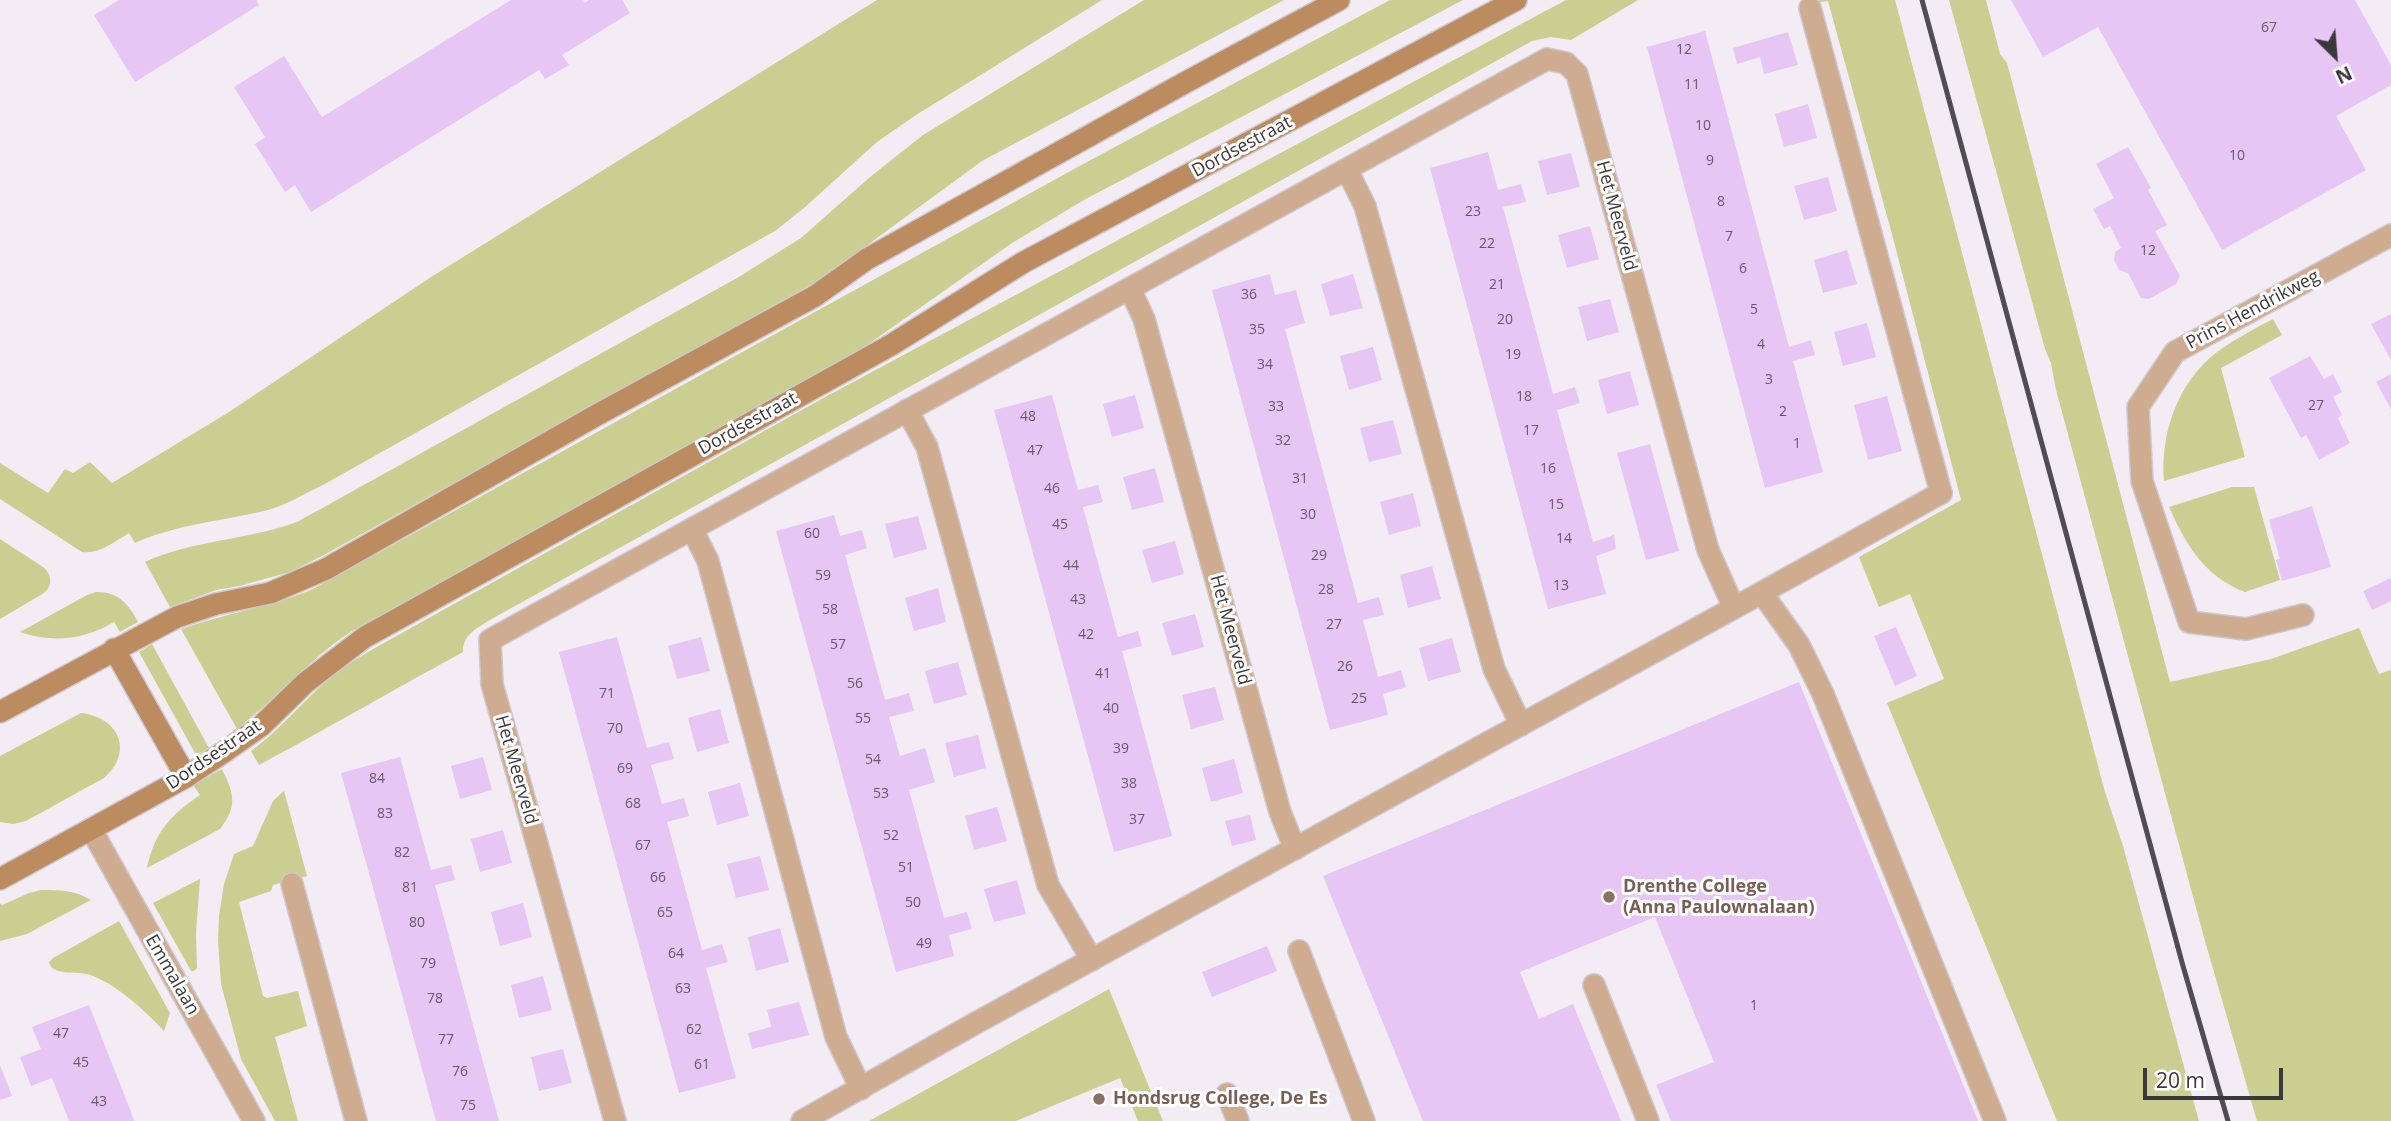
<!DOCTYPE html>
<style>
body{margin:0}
#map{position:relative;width:2391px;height:1121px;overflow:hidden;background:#f3ecf5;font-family:"Open Sans",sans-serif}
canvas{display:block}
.north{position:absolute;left:2300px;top:21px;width:70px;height:70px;-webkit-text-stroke:5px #fff;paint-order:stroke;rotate:155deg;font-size:19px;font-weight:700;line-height:28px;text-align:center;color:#3a383b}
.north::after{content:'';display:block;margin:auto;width:24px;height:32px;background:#3a383b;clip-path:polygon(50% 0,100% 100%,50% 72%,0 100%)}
.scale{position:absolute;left:2143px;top:1068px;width:140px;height:32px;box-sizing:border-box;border:4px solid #3a383b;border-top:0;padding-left:9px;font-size:21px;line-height:24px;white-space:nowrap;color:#3a383b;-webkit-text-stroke:5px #fff;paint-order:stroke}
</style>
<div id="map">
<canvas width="2391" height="1121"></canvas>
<div class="north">N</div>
<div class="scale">20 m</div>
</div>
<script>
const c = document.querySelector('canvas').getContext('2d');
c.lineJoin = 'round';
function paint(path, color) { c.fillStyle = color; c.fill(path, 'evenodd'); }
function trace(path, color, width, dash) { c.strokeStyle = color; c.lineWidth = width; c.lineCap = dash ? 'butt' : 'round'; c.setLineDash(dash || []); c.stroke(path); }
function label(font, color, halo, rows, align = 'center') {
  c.font = font + ' "Open Sans",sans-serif'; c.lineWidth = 6; c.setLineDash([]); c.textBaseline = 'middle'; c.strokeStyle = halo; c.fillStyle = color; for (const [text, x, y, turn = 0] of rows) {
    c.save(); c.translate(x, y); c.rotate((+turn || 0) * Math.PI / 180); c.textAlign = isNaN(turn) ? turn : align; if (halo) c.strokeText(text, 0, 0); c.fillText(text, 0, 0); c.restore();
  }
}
paint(new Path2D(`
 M877,0h225l-186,115 -39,27 -73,66 -29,23 -452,254c-18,8 -36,20 -55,25 -45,11 -91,14 -133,33l-6,-10c-15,9 -29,21 -47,19l-82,-53v-36l48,30 17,-24 8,4 17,-11 22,21 117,-71 202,-135z
 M1144,0h140l-302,161 -161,118 -499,277 -32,16 -51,14 -23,4 -46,17 -25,-45c47,-22 103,-22 152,-40l440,-244 64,-40 69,-61 53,-42z
 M1390,0h73l-379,200 -72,43 -149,105 -511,283c-43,28 -75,67 -115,98l-56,-100c43,-15 88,-22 130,-39l774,-427z
 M1566,0h72l-67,40 -20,-3 -19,4 -1044,580c-12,8 -26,15 -25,31 -68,37 -135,76 -204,113l-8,-14c29,-21 51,-49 78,-72 14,-12 30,-22 46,-31l452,-252z
 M1815,0h80l210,792 18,54 76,275h-142l-170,-418 57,-24 -34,-85 -31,13 -20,-50 102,-57 -68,-262 -65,-237 -13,2z
 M1949,0h37l14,54 7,9 163,619 101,-23 88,-31 20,46 12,-4v451h-134l-52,-180 -149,-551 -5,-27 -6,-14z
 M2273,319l9,16 -61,33 24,89 -81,24c-4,-48 14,-99 53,-129 18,-13 37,-23 56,-33z
 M2232,487h22l26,93 -35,12c-40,-15 -59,-47 -76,-85z
 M0,539l43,28c9,7 10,19 1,26l-44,26z
 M96,592c21,-1 33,12 42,30l-18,10 -6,-10c-29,18 -63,21 -94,10l67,-37z
 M152,644l57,104 -11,6 -3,-1 -56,-101z
 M81,713c37,4 54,38 23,65l-78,43 -13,3 -13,-2v-66z
 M222,769c12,25 16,37 -2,60l-73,39c8,-37 23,-52 53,-73l-7,-10z
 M284,791l23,85 -34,9 -2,6 -32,11 24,94 4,2 31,-7 9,35 -32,11 23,84h-23l-34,-62 -20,-75 -3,-44 1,-24 5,-32 10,-30 19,-8 20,-45z
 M200,879l-4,54 1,35 -3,3h-3l-38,-68z
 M41,890c19,0 34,0 50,10l-64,34 -27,7v-38l2,2 27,-12z
 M119,921l51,92 -6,18c-20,-21 -44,-44 -71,-55 -13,-6 -32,0 -42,-9l-2,-5 4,-4z
 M1109,989l54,132h-25l-18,-43 -104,43h-147z`), '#cace90');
paint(new Path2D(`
 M119,0h137l3,5 -124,77 -41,-67z
 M511,0h72l2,3 4,-3h33l8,13 -68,42 7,10 -24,14 -6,-9 -228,142 -16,-27 -10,7 -30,-48 10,-7 -31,-50 50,-31 38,61z
 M2011,0h344l36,65v20l-55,31 30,54 -144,80 -124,-223 -55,30z
 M1705,31l84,316 22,-7 4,15 -22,6 30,111 -58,16 -118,-441z
 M1788,32l10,33 -34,9 -4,-17 -23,7 -4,-16z
 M1808,104l9,34 -33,9 -9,-33z
 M2128,147l23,41 -3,2 19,35 -12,6 25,45 -4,8 -27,15 -8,-1 -13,-25 -9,-3 -5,-10 1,-8 6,-4 -11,-22 -6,3 -11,-20 21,-11 -18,-34z
 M1488,152l10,38 23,-6 5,18 -23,5 50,187 22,-7 5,16 -23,7 36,132 21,-7 2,14 -20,7 10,38 -58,15 -118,-441z
 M1571,153l9,34 -33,8 -9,-34z
 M1828,177l9,34 -33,9 -10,-34z
 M1590,226l9,33 -32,9 -9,-33z
 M1847,250l10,34 -34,9 -9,-33z
 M1270,274l5,21 21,-5 9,33 -20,6 73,274 21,-6 5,18 -21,5 15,57 23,-7 5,17 -23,7 5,21 -58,15 -118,-440z
 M1353,274l10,34 -33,8 -9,-32z
 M1610,299l9,33 -32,9 -9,-34z
 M2391,314v46l-20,-36z
 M1867,323l9,34 -33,9 -9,-34z
 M1373,347l9,33 -33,10 -9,-34z
 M2310,356l14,23 9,-5 9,18 -9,5 9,18 -4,3 12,25 -31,17 -13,-25 -5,3 -32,-60z
 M1630,371l9,34 -32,9 -9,-34z
 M2391,374v35l-15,-27z
 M1052,395l26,95 20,-5 5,17 -20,5 35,130 20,-6 4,15 -20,5 50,185 -58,16 -120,-442z
 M1135,395l9,33 -32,9 -9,-33z
 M1887,396l15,55 -34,9 -14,-55z
 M1393,420l9,34 -33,8 -9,-34z
 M1650,444l29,107 -33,9 -29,-107z
 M1155,468l9,34 -32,8 -9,-33z
 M1413,493l8,33 -32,9 -9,-33z
 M2312,506l19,61 -49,14 -6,-21 4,-1 -11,-39z
 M834,515l6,21 22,-6 5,18 -22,7 40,145 24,-7 5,18 -25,6 11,39 25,-8 10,34 -26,8 35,128 23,-6 5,17 -23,6 5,21 -58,16 -120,-441z
 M918,516l9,33 -33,9 -9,-34z
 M1175,541l9,33 -32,9 -10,-33z
 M1432,566l9,33 -33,9 -8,-33z
 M2391,578v23l-19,9 -9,-19z
 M938,588l8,34 -32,9 -9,-33z
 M1195,614l9,33 -32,9 -10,-33z
 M1896,627l21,49 -22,10 -21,-50z
 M617,637l30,111 22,-6 5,17 -23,6 11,39 22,-6 5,18 -22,6 35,128 20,-6 6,18 -22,6 30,110 -57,15 -120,-441z
 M701,637l9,34 -33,8 -9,-33z
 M1452,638l9,34 -33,9 -9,-33z
 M958,662l9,33 -33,9 -9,-33z
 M1799,682l179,439h-307l-15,-36 58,-23 -59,-145 -135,55 19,47 34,-15 48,117h-198l-100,-245z
 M1215,687l9,33 -33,9 -9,-34z
 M720,709l9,34 -32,9 -9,-34z
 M978,735l8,33 -32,9 -9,-34z
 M400,757l31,113 20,-5 4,15 -20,5 64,236h-63l-64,-237 -31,-111z
 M483,757l9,33 -32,9 -9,-33z
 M1234,759l9,34 -32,9 -9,-34z
 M740,783l9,33 -32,9 -9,-33z
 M997,807l10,34 -33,9 -9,-34z
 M1250,815l6,25 -24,6 -7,-25z
 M503,830l9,33 -32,9 -9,-33z
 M760,856l9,34 -33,8 -9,-34z
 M1017,880l9,34 -32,8 -10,-33z
 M523,903l9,34 -32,9 -9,-34z
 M780,928l9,34 -33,9 -8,-34z
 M1267,946l10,25 -65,26 -10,-25z
 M543,976l9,34 -33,8 -8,-33z
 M799,1002l10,33 -57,14 -4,-16 23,-6 -4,-17z
 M89,1005l42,107 3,9h-65l-17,-43 -21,8 -11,-29 21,-8 -9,-22z
 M563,1049l9,34 -33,8 -8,-34z
 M0,1065l12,31 -12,4z`), '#e7c5f5');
const service = new Path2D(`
 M1810,8l131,485
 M1762,593l37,52 24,49 172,427
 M1299,951l65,170
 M1594,985l54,136
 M1227,1094l11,27`);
const minor = new Path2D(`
 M1347,170l18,36 129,463 27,56
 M1130,289l14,30 136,493 15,37
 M907,410l20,37 121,438 44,75
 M692,529l16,32 128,476 25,52
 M1734,608l207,-115
 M2303,615l-57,14 -57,-7 -47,-141 -4,-74 37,-55 216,-117
 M91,829l163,292
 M292,884l64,237
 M615,1121l-123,-437 -2,-44 1057,-581 19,4 11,11 131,476 26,58 -760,416 -172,97`);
const secondary = new Path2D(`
 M114,649l72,128
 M0,712l177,-95 39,-13 54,-11 56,-24 269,-153 220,-120 52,-37 321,-178 151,-81
 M0,879l186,-102 38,-25 37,-26 44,-43 60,-46 526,-292 133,-83 492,-262`);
trace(service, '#cec8d0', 24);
trace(minor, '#cec8d0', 24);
trace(secondary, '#cec8d0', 24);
trace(service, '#cfac90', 21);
trace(minor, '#cfac90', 21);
trace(secondary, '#bd8b60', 21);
trace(new Path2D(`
 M1922,0l261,966 45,155`), '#4f4d51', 5);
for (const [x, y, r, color] of [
 [1609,897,7,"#8d6e63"],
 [1099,1099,7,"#8d6e63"]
]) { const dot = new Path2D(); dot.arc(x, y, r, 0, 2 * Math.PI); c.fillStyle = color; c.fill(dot); trace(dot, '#fff', 2.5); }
label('14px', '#655b6a', null, [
 ["67",2269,28],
 ["12",1684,50],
 ["11",1692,85],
 ["10",1703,126],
 ["10",2237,156],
 ["9",1710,161],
 ["8",1721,202],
 ["23",1473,212],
 ["7",1729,237],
 ["22",1487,244],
 ["12",2148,251],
 ["6",1743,269],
 ["21",1497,285],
 ["36",1249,295],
 ["5",1754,310],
 ["20",1505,320],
 ["35",1257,330],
 ["4",1761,345],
 ["19",1513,355],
 ["34",1265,365],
 ["3",1769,380],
 ["18",1524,397],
 ["27",2316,406],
 ["33",1276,407],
 ["2",1783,412],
 ["48",1028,417],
 ["17",1531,431],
 ["32",1283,441],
 ["1",1797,444],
 ["47",1035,451],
 ["16",1548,469],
 ["31",1300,479],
 ["46",1052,489],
 ["15",1556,505],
 ["30",1308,515],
 ["45",1060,525],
 ["60",812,534],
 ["14",1564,539],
 ["29",1319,556],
 ["44",1071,566],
 ["59",823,576],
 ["13",1561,586],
 ["28",1326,590],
 ["43",1078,600],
 ["58",830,610],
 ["27",1334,625],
 ["42",1086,635],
 ["57",838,645],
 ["26",1345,667],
 ["41",1103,674],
 ["56",855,684],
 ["71",607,694],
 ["25",1359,699],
 ["40",1111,709],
 ["55",863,719],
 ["70",615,729],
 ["39",1121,749],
 ["54",873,760],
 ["69",625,769],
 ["84",377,779],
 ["38",1129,784],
 ["53",881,794],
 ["68",633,804],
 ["83",385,814],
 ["37",1137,820],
 ["52",891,836],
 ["67",643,846],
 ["82",402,853],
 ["51",906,868],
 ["66",658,878],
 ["81",410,888],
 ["50",913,903],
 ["65",665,913],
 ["80",417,923],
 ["49",924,944],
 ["64",676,954],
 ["79",428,964],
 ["63",683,989],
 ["78",435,999],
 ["1",1754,1006],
 ["62",694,1030],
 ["47",61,1034],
 ["77",446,1040],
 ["45",81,1063],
 ["61",702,1065],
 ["76",460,1072],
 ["43",99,1102],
 ["75",468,1106]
]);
label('18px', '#3a383b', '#fff', [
 ["Dordsestraat",1242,147,-28],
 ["Het Meerveld",1616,216,75],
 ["Prins Hendrikweg",2253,310,-28],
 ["Dordsestraat",748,424,-29],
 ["Het Meerveld",1230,630,75],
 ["Dordsestraat",214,755,-34],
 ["Het Meerveld",516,770,74],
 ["Emmalaan",172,975,60]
]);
label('bold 18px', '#785e54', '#fff', [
 ["Drenthe College",1623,887],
 ["(Anna Paulownalaan)",1623,908],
 ["Hondsrug College, De Es",1113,1099]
], 'left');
</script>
